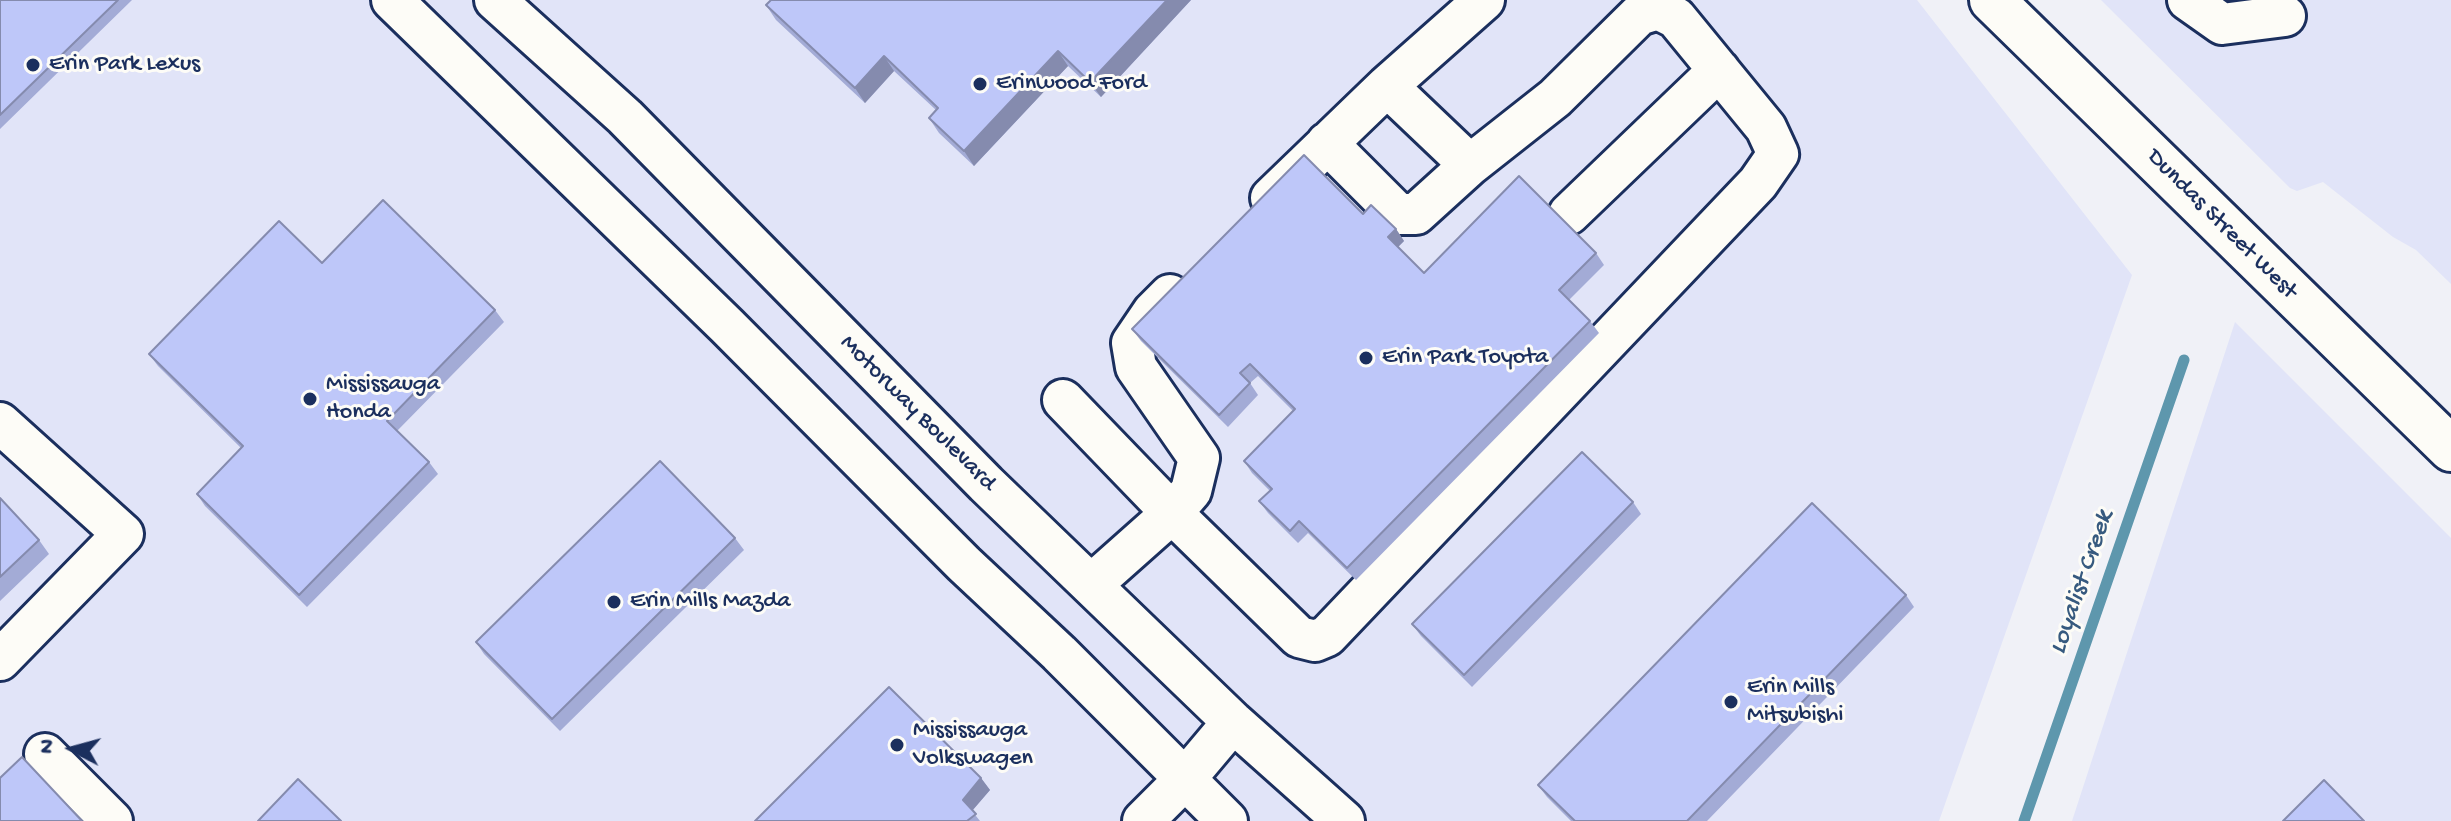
<!DOCTYPE html>
<style>
body{margin:0}
#map{position:relative;width:2451px;height:821px;overflow:hidden;background:#f0f1f7;font-family:"Gochi Hand",sans-serif}
canvas{display:block}
.north{position:absolute;left:32px;top:709px;width:80px;height:80px;-webkit-text-stroke:6px #fdfcf7;paint-order:stroke;rotate:276deg;font-size:22px;font-weight:700;line-height:32px;text-align:center;color:#1b2f5e}
.north::after{content:'';display:block;margin:auto;width:28px;height:36px;background:#1b2f5e;clip-path:polygon(50% 0,100% 100%,50% 72%,0 100%)}
</style>
<div id="map">
<canvas width="2451" height="821"></canvas>
<div class="north">N</div>
</div>
<script>
const c = document.querySelector('canvas').getContext('2d');
c.lineJoin = 'round';
function paint(path, color) { c.fillStyle = color; c.fill(path, 'evenodd'); }
function trace(path, color, width, dash) { c.strokeStyle = color; c.lineWidth = width; c.lineCap = dash ? 'butt' : 'round'; c.setLineDash(dash || []); c.stroke(path); }
function label(font, color, halo, rows, align = 'center') {
  c.font = font + ' "Gochi Hand",sans-serif'; c.lineWidth = 6; c.setLineDash([]); c.textBaseline = 'middle'; c.strokeStyle = halo; c.fillStyle = color; for (const [text, x, y, turn = 0] of rows) {
    c.save(); c.translate(x, y); c.rotate((+turn || 0) * Math.PI / 180); c.textAlign = isNaN(turn) ? turn : align; if (halo) c.strokeText(text, 0, 0); c.fillText(text, 0, 0); c.restore();
  }
}
paint(new Path2D(`
 M0,0h1917l215,275 -193,546h-1939z
 M2101,0h350v284l-35,-34 -23,-13 -70,-55 -26,9 -7,-3z
 M2235,322l216,216v283h-379z`), '#e1e4f8');
trace(new Path2D(`
 M2024,821l160,-461`), '#5e97ad', 11);
const minor = new Path2D(`
 M392,0l335,326 237,238 95,89 168,168
 M495,0l130,117 361,367 247,238 111,99
 M2188,0l34,24 63,-8
 M1327,143l71,71h18l54,-49
 M1271,198l116,-112 97,-86
 M1569,214l150,-144
 M1063,400l109,113 127,124 16,4 12,-5 431,-453 20,-29 -12,-26 -90,-110 -18,-9 -19,6 -84,83 -85,67 -83,-79
 M0,423l123,111 -123,126
 M1091,585l81,-72 19,-22 8,-33 -63,-91 -4,-24 21,-31 17,-17
 M45,754l67,67
 M1143,821l42,-42 48,-57`);
const major = new Path2D(`
 M1992,0l459,449`);
trace(minor, '#1b2f5e', 46);
trace(major, '#1b2f5e', 50);
trace(minor, '#fdfcf7', 40);
trace(major, '#fdfcf7', 44);
paint(new Path2D(`
 M0,0h132l-132,129z
 M1191,0l-90,97 -33,-31 -94,100 -35,-33 -10,-15 7,-8 -42,-39 -29,32 -89,-83 -10,-15z
 M1363,214l33,15 8,12 -6,6 26,26 172,-20 8,12 -35,35 21,21 9,12 -243,247 -48,-47 -10,10 -30,-30 -9,-12 11,-10 -18,-18 -8,-12 49,-50 -35,-35 -8,7 8,12 -30,32 -87,-86 -9,-12z
 M495,310l9,12 -107,109 32,31 9,12 -131,133 -102,-101 -8,-12 44,-46 -83,-82 -9,-12z
 M0,498l39,42 10,14 -49,47z
 M1633,502l8,12 -169,173 -51,-51 -9,-12z
 M735,538l9,12 -184,181 -76,-77 -8,-12z
 M1906,595l8,12 -207,214h-136l-24,-24 -9,-12z
 M981,778l9,12 -18,21 8,10h-225z`), '#a3abd6');
paint(new Path2D(`
 M1167,0h24l-90,97 -11,-15z
 M1058,51l10,15 -94,100 -10,-15z
 M884,56l10,15 -29,32 -10,-15z
 M1396,229l8,12 -8,8 -8,-12z
 M981,778l9,12 -19,22 -8,-12z`), '#858bae');
const building = new Path2D(`
 M0,0h118l-118,115z
 M771,0h396l-77,82 -32,-31 -94,100 -35,-33 9,-10 -54,-52 -29,32 -89,-83z
 M1304,155l59,59 8,-9 25,24 -8,8 36,36 95,-97 77,77 -37,37 31,31 -243,247 -48,-47 -9,10 -31,-30 13,-12 -28,-28 51,-52 -45,-45 -10,9 10,10 -31,32 -87,-86z
 M383,200l112,110 -108,111 42,41 -130,133 -102,-101 46,-48 -94,-92 130,-133 43,42z
 M1582,452l51,50 -169,173 -52,-51z
 M660,461l75,77 -183,181 -76,-77z
 M0,498l39,42 -39,37z
 M1812,503l94,92 -219,226h-112l-37,-36z
 M889,687l92,91 -18,22 13,14 -9,7h-212z
 M22,757l60,64h-82v-43z
 M298,779l43,42h-83z
 M2324,780l40,41h-81z`);
paint(building, '#bec7f9');
trace(building, '#858bae', 2);
for (const [x, y, r, color] of [
 [33,65,8,"#1b2f5e"],
 [980,84,8,"#1b2f5e"],
 [1366,358,8,"#1b2f5e"],
 [310,399,8,"#1b2f5e"],
 [614,602,8,"#1b2f5e"],
 [1731,702,8,"#1b2f5e"],
 [897,745,8,"#1b2f5e"]
]) { const dot = new Path2D(); dot.arc(x, y, r, 0, 2 * Math.PI); c.fillStyle = color; c.fill(dot); trace(dot, '#fdfcf7', 3); }
label('24px', '#1b2f5e', '#fdfcf7', [
 ["Erin Park Lexus",49,65],
 ["Erinwood Ford",996,84],
 ["Erin Park Toyota",1382,358],
 ["Mississauga",326,385],
 ["Honda",326,413],
 ["Erin Mills Mazda",630,602],
 ["Erin Mills",1747,688],
 ["Mitsubishi",1747,716],
 ["Mississauga",913,731],
 ["Volkswagen",913,759]
], 'left');
label('24px', '#1b2f5e', '#fdfcf7', [
 ["Dundas Street West",2221,225,45],
 ["Motorway Boulevard",917,414,45]
]);
label('italic 26px', '#375a7f', '#fdfcf7', [
 ["Loyalist Creek",2083,583,-71]
]);
</script>
